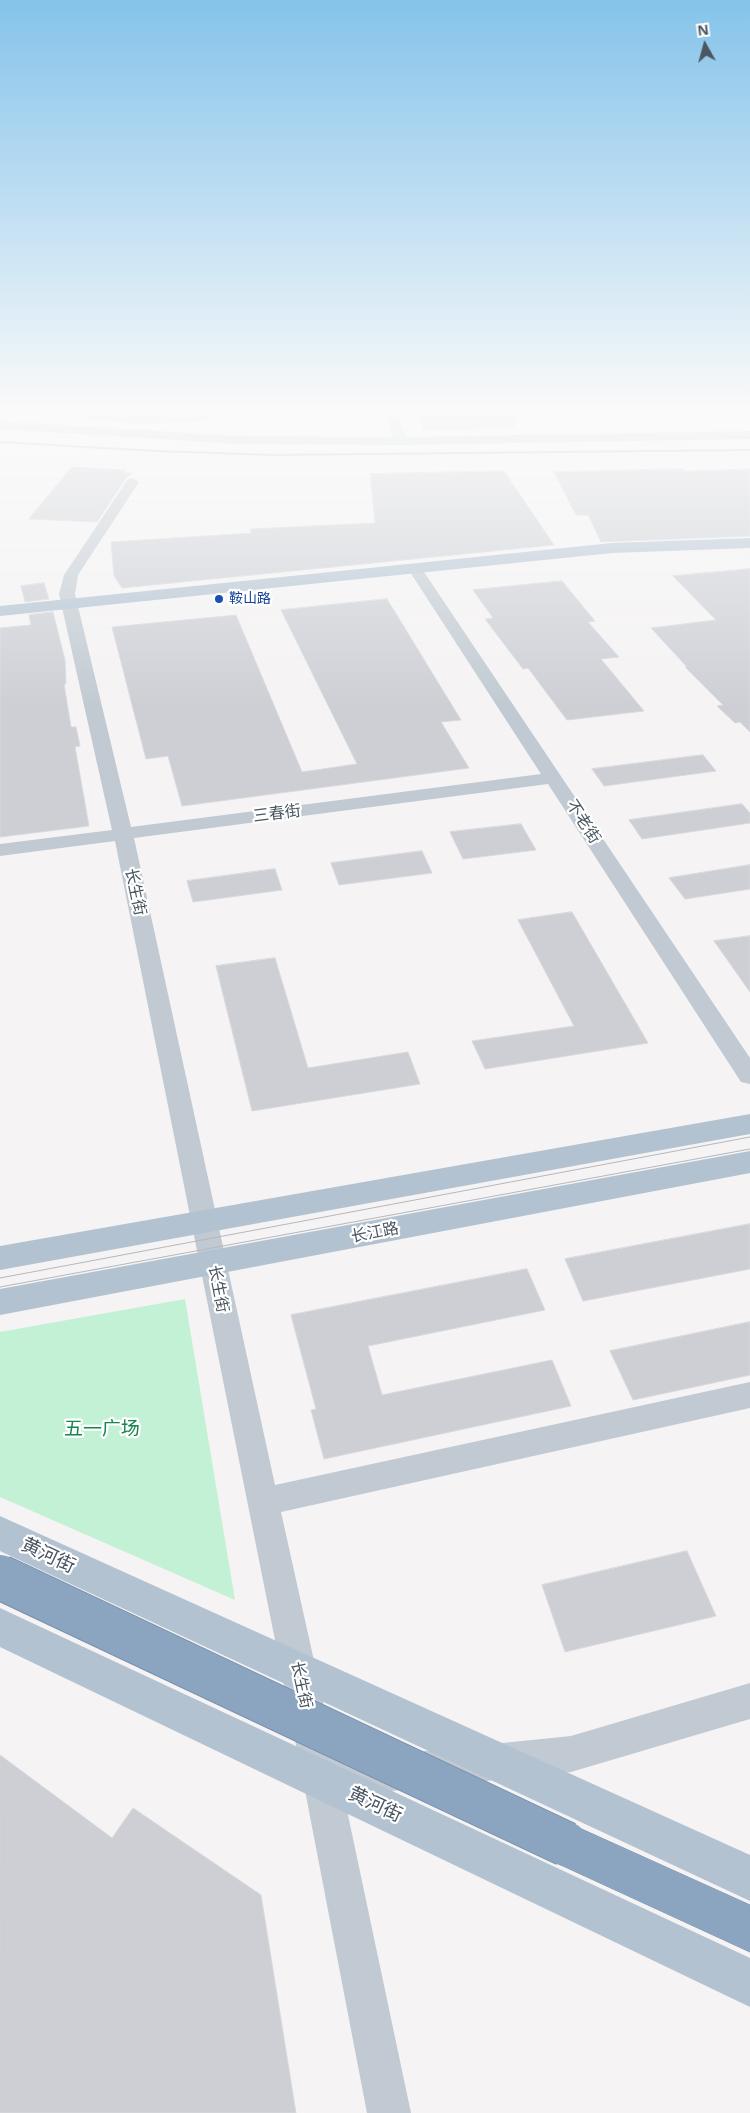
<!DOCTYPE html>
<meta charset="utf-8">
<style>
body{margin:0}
#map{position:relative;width:750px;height:2113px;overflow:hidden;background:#f5f3f3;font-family:"Open Sans",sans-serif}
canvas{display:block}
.north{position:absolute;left:680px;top:20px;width:50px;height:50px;-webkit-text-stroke:4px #fff;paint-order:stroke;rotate:353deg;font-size:14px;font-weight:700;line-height:20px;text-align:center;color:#4a5661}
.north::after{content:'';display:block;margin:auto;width:18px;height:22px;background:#4a5661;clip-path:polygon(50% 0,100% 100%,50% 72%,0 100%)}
</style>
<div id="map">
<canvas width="750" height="2113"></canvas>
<div class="north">N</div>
</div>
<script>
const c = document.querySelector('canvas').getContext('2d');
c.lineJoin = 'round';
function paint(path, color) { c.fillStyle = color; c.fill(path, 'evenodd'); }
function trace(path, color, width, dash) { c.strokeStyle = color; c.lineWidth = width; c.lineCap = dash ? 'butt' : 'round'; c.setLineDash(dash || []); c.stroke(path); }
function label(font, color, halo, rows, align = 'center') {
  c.font = font + ' "Open Sans","Noto Sans SC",sans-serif'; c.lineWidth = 4.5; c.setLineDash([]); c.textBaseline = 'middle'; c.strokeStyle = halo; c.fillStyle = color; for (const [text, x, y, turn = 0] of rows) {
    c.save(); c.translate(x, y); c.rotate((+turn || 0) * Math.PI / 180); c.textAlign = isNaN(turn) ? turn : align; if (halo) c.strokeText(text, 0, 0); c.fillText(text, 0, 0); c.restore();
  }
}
paint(new Path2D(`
 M185,1299l50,301 -235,-103v-165z`), '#c3f1d5');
const building = new Path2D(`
 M419,410h96v18l-92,2z
 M72,467l54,3 -2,3h9l-7,5 -29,44 -68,-3z
 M684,469l1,2 65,-2v67l-149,6 -13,-27h-12l-22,-43z
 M504,471l50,74 -432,43 -8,-12 -3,-34 140,-9 -1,-4 125,-6 -5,-49z
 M750,569v163l-10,-10 -5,1 -18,-17 6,-1 -38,-38h2l-36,-39 65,-8 -43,-44z
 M562,581l33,40 -7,1 31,35 -18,2 43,52 -77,9 -39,-52 -5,1 -38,-50 8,-1 -20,-28z
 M44,583l5,16 -24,3 -4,-16z
 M387,599l74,121 -20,2 28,46 -287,38 -14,-50 -22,3 -34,-132 124,-12 66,157 55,-8 -76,-154z
 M53,612l12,48 1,24h-2l7,43h5l4,19 -5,1 14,79 -89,11v-209l31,-3 -2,-10z
 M703,755l13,16 -112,15 -12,-17z
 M742,804l8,9v10l-108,16 -13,-19z
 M521,824l15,26 -73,9 -13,-27z
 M422,851l10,22 -93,12 -8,-22z
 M750,865v24l-65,10 -16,-21z
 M275,869l7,21 -89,12 -6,-21z
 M572,912l76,131 -163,26 -13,-28 102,-15 -56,-106z
 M750,936v56l-36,-51z
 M275,958l33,110 100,-16 12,32 -168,27 -36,-145z
 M750,1224v45l-167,32 -18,-42z
 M527,1269l18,41 -177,36 14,49 170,-35 19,46 -247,53 -13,-49 5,-1 -25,-94z
 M750,1322v53l-117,25 -23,-49z
 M687,1551l29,65 -151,36 -23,-67z
 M0,1755l112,83 21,-30 128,87 35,218h-296z`);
paint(building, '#cdcfd5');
trace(building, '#d7d9de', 1);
const highway = new Path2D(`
 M566,1822l184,83v47l-200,-92 -6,-16 6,-16z`);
trace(highway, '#7690ad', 1);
paint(new Path2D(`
 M29,410h41l68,6 71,-3 6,4 -6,4 -71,3 -103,-11z
 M383,410h12l11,27 344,-6v8l-349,6 -163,-1 -238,-15v-8l238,15 155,1z
 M133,478l6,4 -61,93 -3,19 56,233 410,-53 -133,-205 2,-3h10l330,492v26l-9,-2 -193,-298 -414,54 141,647 475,-103v26l-469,104 55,248 235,-24 179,-53v36l-179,53 -227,24 67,317h-44l-64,-333 -188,-939 -115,15v-12l112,-14 -53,-236 5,-19 64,-96z`), '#c1cad2');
paint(new Path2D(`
 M750,538v10l-138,5 -612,63v-10l612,-63z
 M750,1114v20l-750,136v-24z
 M750,1151v22l-750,142v-26z
 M0,1516l750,339v46l-750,-350z
 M0,1608l750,350v49l-750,-360z`), '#b3c2d1');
paint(highway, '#8ba5c1');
trace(new Path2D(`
 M0,1278l750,-141
 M0,1287l750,-138`), '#b5b8bd', 1);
trace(new Path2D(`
 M0,442l155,9 120,4 475,-5`), '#b5b8bd', 2);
const highwayBridge = new Path2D(`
 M0,1577l566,267`);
trace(highwayBridge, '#7690ad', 46, []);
trace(highwayBridge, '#8ba5c1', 44);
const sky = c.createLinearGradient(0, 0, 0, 706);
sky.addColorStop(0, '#85c3ea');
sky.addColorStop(0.58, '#fafafa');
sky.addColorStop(1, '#fafafa00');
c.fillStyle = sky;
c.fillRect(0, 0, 750, 706);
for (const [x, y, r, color] of [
 [219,599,5,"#1a4fb4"]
]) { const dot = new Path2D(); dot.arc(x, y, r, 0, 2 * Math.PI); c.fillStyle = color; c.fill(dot); trace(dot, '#fff', 2); }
label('14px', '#164399', '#fff', [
 ["鞍山路",229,599]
], 'left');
label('16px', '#4a5661', '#fff', [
 ["三春街",277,814,-7],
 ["不老街",583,822,57],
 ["长生街",135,892,78],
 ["长江路",375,1233,-11],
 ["长生街",218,1289,79],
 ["长生街",301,1685,78]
]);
label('19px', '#17864f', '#fff', [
 ["五一广场",102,1430]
]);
label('19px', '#4a5661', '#fff', [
 ["黄河街",48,1556,25],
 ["黄河街",375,1805,25]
]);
</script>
